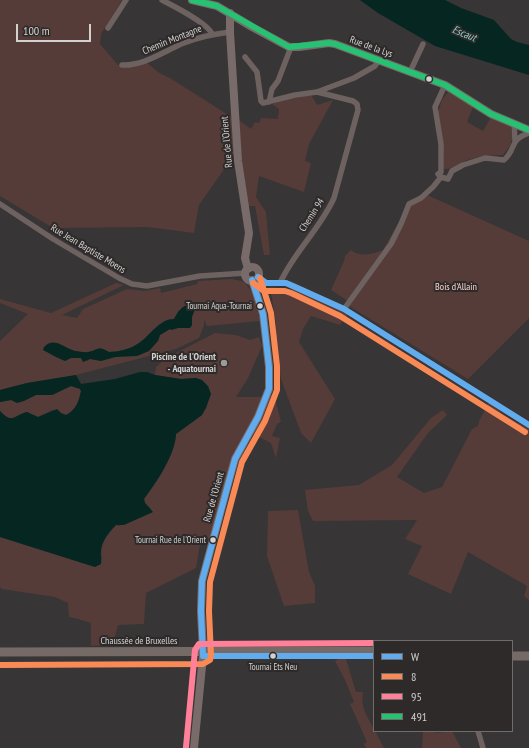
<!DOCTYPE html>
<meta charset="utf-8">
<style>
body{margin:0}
#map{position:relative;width:529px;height:748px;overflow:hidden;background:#373535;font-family:"PT Sans Narrow",sans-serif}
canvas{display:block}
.legend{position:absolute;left:373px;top:640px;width:140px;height:92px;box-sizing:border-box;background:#2e2a2a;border:1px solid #706c6c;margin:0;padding:5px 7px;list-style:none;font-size:12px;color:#d3d0d0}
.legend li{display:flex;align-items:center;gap:8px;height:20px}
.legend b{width:20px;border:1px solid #706c6c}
.scale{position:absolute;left:16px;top:24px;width:75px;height:18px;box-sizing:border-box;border:2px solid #d3d0d0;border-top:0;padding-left:5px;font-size:12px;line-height:14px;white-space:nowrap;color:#d3d0d0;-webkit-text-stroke:3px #2e2a2a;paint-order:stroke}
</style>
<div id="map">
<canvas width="529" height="748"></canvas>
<ul class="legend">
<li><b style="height:5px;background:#60acee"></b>W</li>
<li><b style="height:5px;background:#f98a56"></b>8</li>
<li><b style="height:5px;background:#ff8098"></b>95</li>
<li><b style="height:5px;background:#26c172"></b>491</li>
</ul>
<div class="scale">100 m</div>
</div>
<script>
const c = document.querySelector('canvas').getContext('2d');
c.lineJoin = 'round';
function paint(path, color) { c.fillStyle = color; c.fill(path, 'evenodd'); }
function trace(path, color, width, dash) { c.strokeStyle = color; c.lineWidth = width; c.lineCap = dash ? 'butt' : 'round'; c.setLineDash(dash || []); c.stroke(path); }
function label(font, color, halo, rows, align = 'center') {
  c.font = font + ' "PT Sans Narrow",sans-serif'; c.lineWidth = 4; c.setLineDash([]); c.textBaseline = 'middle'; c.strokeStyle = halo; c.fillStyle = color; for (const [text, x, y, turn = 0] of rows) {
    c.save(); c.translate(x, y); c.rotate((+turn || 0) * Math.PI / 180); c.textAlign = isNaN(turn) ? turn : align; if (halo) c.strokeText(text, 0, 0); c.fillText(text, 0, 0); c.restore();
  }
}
paint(new Path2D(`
 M0,0h122l-21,34 -1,10 18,21 9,1 18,-5 14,12 11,5 63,40 1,37 -35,50 -5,28 -46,-6 -95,1 -53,-32z
 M448,92l25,15 -6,15 16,9 8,-14 19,8c4,15 2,19 -7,30 -11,0 -22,1 -32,4 -10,2 -17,11 -27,10l-1,-28 -5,-29 4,-12z
 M305,96h7l5,9 16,-5 -24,44 -4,17 6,2 -7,29 -45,-16 -3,21 10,15 4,43h-6l-9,-49h-8l-12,-89 16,12 4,-7 4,1 2,-5 17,1 1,-10 -7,-5 20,-6z
 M425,194l104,47v77l-61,61 -119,-73 1,-3 -2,-2 -17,-11 13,-29 1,-5 6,-6c10,8 20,4 32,0l26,-46z
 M231,279c5,1 12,1 15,5 7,7 12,27 14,37l-53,5 -3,-7v6l-5,13 -23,11 -100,26 -49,8 -27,7v-49l28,-27 -28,-11v-4l51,14 65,-30 8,2 -62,30 15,3 6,-9 44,-20 18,2 15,-3 1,5 36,-9 1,-3zM179,310l13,7v8l-2,3h-12l-6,2 -2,-1 -10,6 -2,6c-22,9 -44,21 -68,18l-3,2 -6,-3h-23l-2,-2 2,-13c6,5 22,11 30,10 10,-3 10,-8 21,-1 9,0 22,-3 30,-9 11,-7 20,-24 35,-24z
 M270,287l28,3 50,24 -8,11 -29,-9 -8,13 -4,13 36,57 -24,44 -10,-10 -20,-54 -6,-36 1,-20z
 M215,333l21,2 14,5 9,-3 3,9 -14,32 -12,19h29l-34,67 -21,75h-9l-5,29 -50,25 -2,31 -26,1 -5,19 -22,2v-23l-13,-4 -9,-2 -1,-14 -13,-6 -53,-8 -2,-2v-50l95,30 7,-9c-3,-13 5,-24 14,-33l3,1 32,-17 -6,-6 -1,-4c12,-16 32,-45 32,-65l26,-19 -6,-37 -15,1 -26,-4 1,-8 10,-9z
 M71,386l9,3 1,2c-3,11 -4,19 -15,24l-14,-5 -14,7 -11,-5c-13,3 -14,12 -27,-1v-9l11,-2 6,2 19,-7h16z
 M274,394l7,28 -4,2 -5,12 8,2 -4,20 -5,-15 -20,-10 19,-37z
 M489,402l15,13 25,14v171l-5,-4 3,-10 -59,-34 -17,42 -43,-20 14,-28 -17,-7 12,-19 -104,1 -5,-10 -3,-21 54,-5 33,-20 39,-47 12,-8 4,5 -19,18 -31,44 27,16 18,-6 30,-58 6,-3 1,-5z
 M298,510l11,62 6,14v17l-31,3 -17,-50 1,-45z
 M338,659h8l10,33h7c-3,15 4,24 11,37v2h1l9,17h-18l-2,-4 3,-2 -17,-38 4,-2 -9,-22 -10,-19z
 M423,731h12l1,2 16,-2 9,17h-39z`), '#553c38');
paint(new Path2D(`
 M360,0h85l16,8 33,12 17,19 6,3 12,3v30l-94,-29 -57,-33z
 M190,304l5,5 -3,8v8l-2,3h-12l-7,2 -1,-1 -10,6 -2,6 -9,10 -12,5 -22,1 -14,4 -11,-2 -7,3 -2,-4h-10l-6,3c-8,-3 -14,-7 -22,-11l1,-3c10,-11 20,1 31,4 4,0 10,2 13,1 10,-2 10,-7 21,0 9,0 22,-3 30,-9 11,-7 20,-24 35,-24 4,-7 7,-13 16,-15z
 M140,372h7l8,3 26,4 15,-1 6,2 6,6 3,8 -5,14 -4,7 -26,19c-1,21 -20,49 -32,65l1,4 8,9 -29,13h-8c-7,7 -15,17 -15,26 -1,6 1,7 0,13l-6,3 -95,-30v-126c13,14 14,4 27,1l11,5 19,-8 4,4 5,2c10,-5 13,-14 15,-24l-1,-2 -9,-3 -19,9h-16l-12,6 -7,2 -6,-3 -11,2v-12l27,-7 49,-8 5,9 34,-5z`), '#052621');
trace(new Path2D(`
 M162,0c11,6 46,23 50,34
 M108,28l18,-28
 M245,57l12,15 4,29 2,2 32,-8 22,-3 37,-14 21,-12 4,-6
 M122,65c22,1 42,-14 62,-22 15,-6 30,-9 46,-11
 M410,72l13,-28
 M269,102l3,-13 6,-8 13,-34
 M514,123l1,18
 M441,177l-3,-3 3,-2v-28l-6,-37 10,-22
 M0,204l53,35 66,39 13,6 15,2 53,-10 46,-3
 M258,277l8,6h20l8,3 50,23 185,116
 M280,283c14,-31 40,-54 54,-85l24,-88 -1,-6 -4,-3 -36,-9
 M344,309l47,-65 10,-20 8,-20 12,-6 12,-11 8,-10 7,2 4,-8 11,-6 22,-7 19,2c13,-11 4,-20 25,-27
 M478,731l5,17`), '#6d6260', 5.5);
trace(new Path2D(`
 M192,0l25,6 35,21 37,20h10l30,-4 6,1 110,41 46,29 38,16
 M230,13v19l8,129 11,72 -4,25 3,11
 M245 274a7 7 0 1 1 14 0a7 7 0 1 1-14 0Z
 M203,651l-2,-40 1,-30 26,-97 7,-25 23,-42 11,-28v-22l-6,-53 -11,-34
 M194,748l9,-92`), '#786b69', 8);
trace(new Path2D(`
 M0,652l374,-1
 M512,656h17`), '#766a67', 9);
trace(new Path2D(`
 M258,277l8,6h20l58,26 185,116
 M203,656l-2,-45 1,-30 33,-122 23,-42 11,-28v-22l-6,-53 -11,-34
 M203,656h171`), '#60acee', 6);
trace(new Path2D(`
 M253,283l11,8h21l6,2 49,23 185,116
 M0,665l203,-1 7,-4 1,-4 -2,-45 1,-29 32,-120 23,-41 12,-31v-24l-6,-53 -11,-35`), '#f98a56', 6);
trace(new Path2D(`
 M186,747l9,-97 4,-6 175,-1`), '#ff8098', 6);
trace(new Path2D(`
 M192,0l25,6 72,41 40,-4 6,1 110,41 46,29 38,16`), '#26c172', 6);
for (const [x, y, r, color] of [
 [429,79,3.5,"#d3d0d0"],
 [260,306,3.5,"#d3d0d0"],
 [224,363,4,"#9c9a9a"],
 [213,540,3.5,"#d3d0d0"],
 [273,656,3.5,"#d3d0d0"]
]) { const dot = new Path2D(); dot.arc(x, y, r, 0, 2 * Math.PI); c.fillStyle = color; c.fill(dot); trace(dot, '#2e2a2a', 1.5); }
label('9px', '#d3d0d0', '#2e2a2a', [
 ["Tournai Aqua-Tournai",252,306],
 ["Tournai Rue de l'Orient",206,540],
 ["Tournai Ets Neu",273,667,"center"]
], 'right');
label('10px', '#d3d0d0', '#2e2a2a', [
 ["Chemin Montagne",172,40,-22],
 ["Rue de la Lys",371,47,20],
 ["Rue de l'Orient",227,142,-95],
 ["Chemin 94",312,215,-57],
 ["Rue Jean Baptiste Moens",88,249,31],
 ["Rue de l'Orient",214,497,-74],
 ["Chaussée de Bruxelles",139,641]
]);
label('10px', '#f9d3cc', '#2e2a2a', [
 ["Bois d'Allain",456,287]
]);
label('bold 10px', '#d3d0d0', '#2e2a2a', [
 ["Piscine de l'Orient",216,357],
 ["- Aquatournai",216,369]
], 'right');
label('italic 11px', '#8ad0c3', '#2e2a2a', [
 ["Escaut",464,34,22]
]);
</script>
